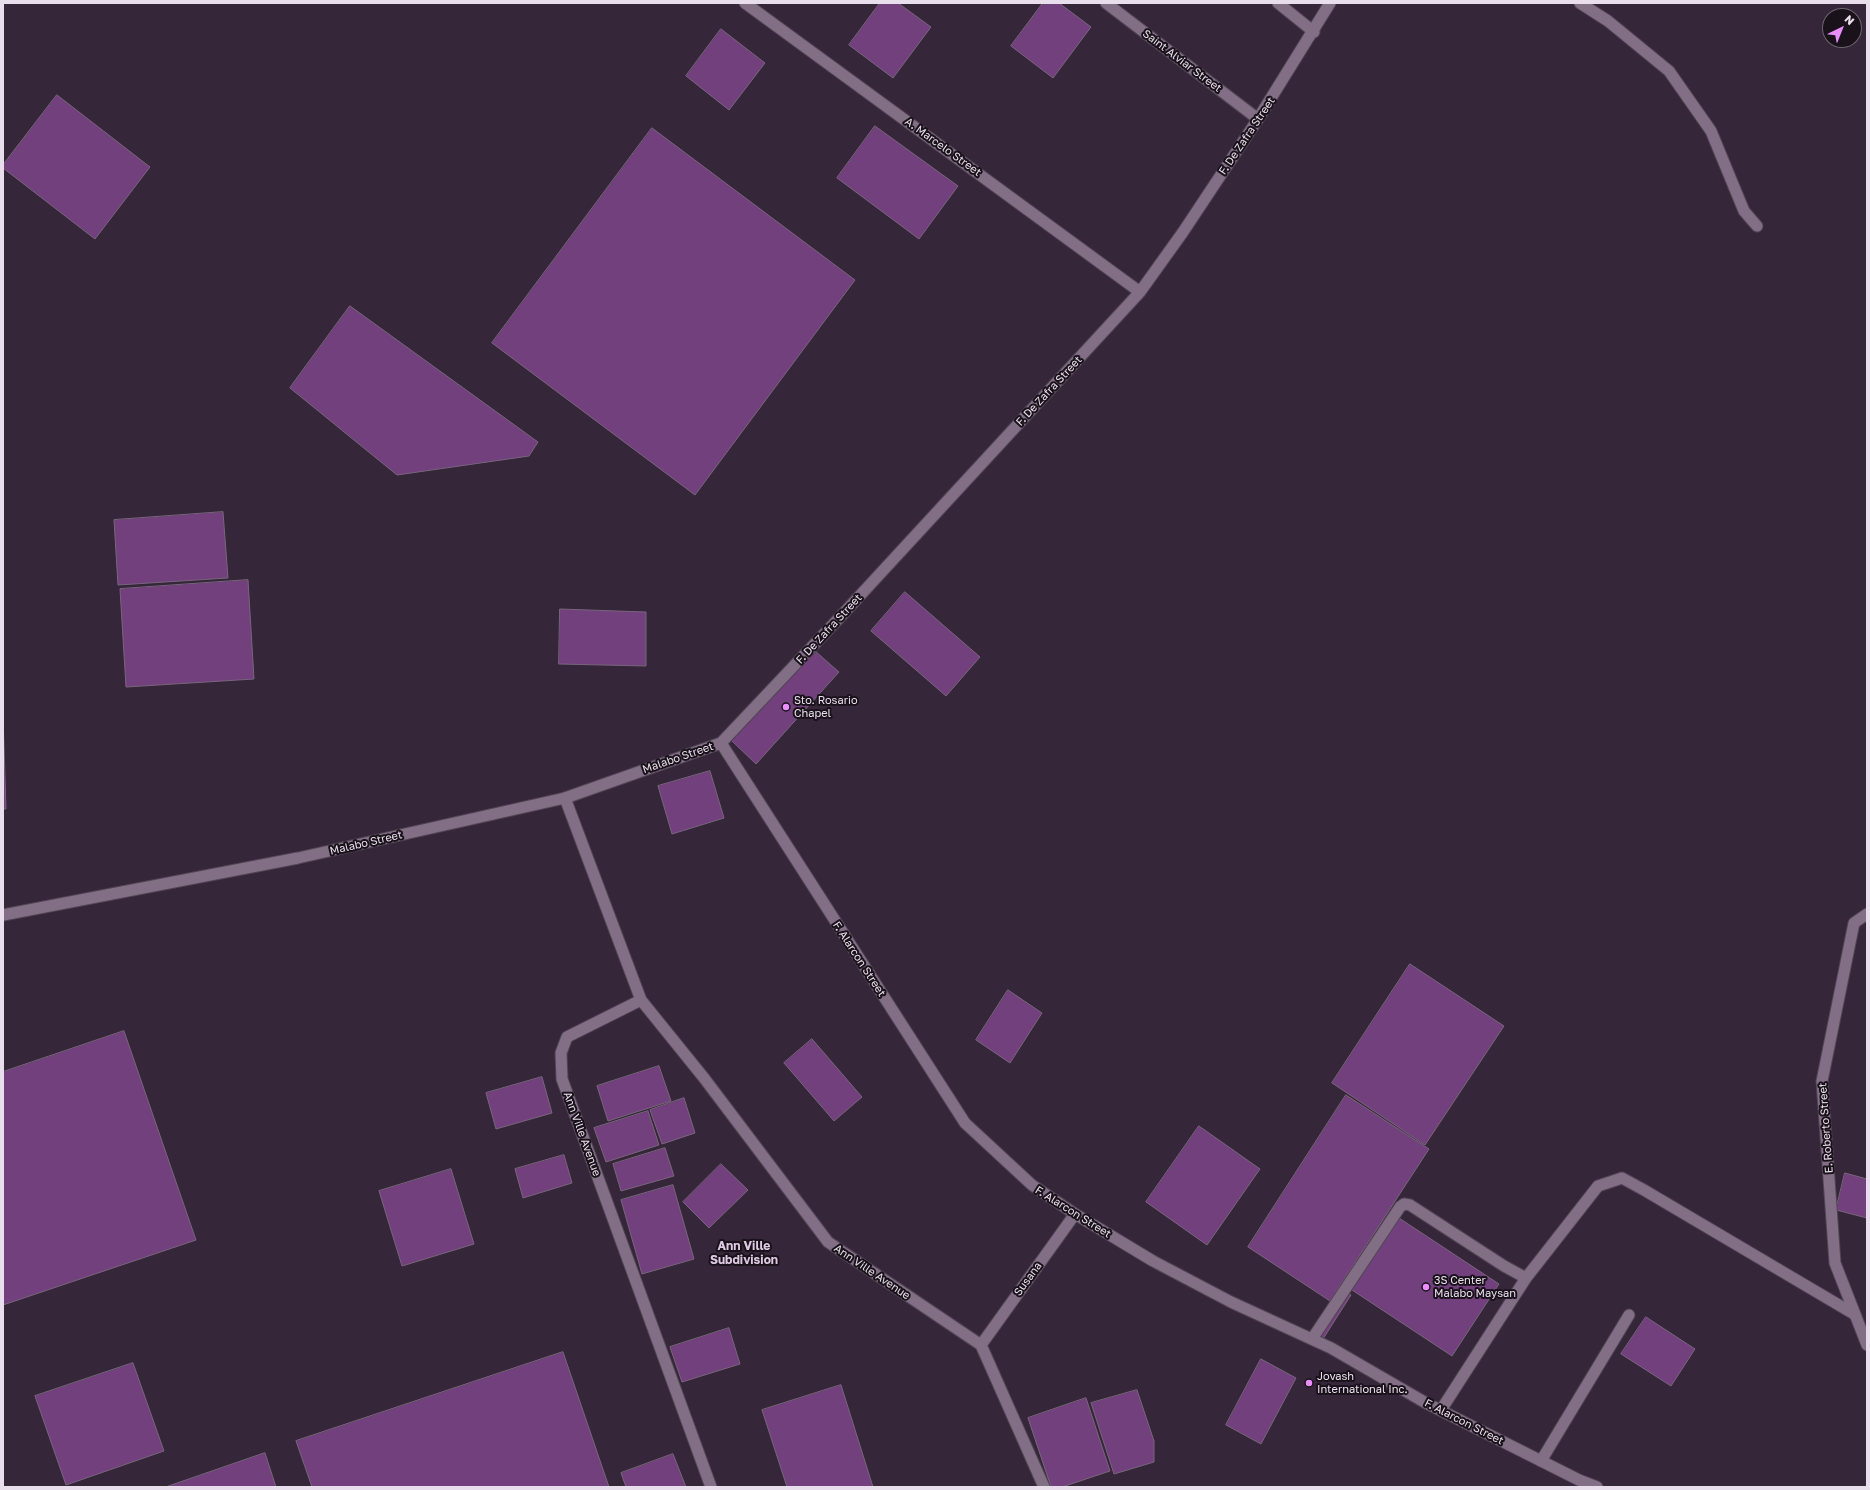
<!DOCTYPE html>
<style>
body{margin:0}
#map{position:relative;width:1870px;height:1490px;overflow:hidden;background:#362639;font-family:"Golos Text",sans-serif}
canvas{display:block}
.frame{position:absolute;inset:0;border:4px solid #e9deeb;pointer-events:none}
.north{position:absolute;left:1822px;top:8px;width:40px;height:40px;box-sizing:border-box;background:#19121b;border:1px solid #6c646e;border-radius:50%;rotate:43deg;font-size:11px;font-weight:700;line-height:16px;text-align:center;color:#e9deeb}
.north::after{content:'';display:block;margin:auto;width:14px;height:18px;background:#ea8dfd;clip-path:polygon(50% 0,100% 100%,50% 72%,0 100%)}
</style>
<div id="map">
<canvas width="1870" height="1490"></canvas>
<div class="frame"></div>
<div class="north">N</div>
</div>
<script>
const c = document.querySelector('canvas').getContext('2d');
c.lineJoin = 'round';
function paint(path, color) { c.fillStyle = color; c.fill(path, 'evenodd'); }
function trace(path, color, width, dash) { c.strokeStyle = color; c.lineWidth = width; c.lineCap = dash ? 'butt' : 'round'; c.setLineDash(dash || []); c.stroke(path); }
function label(font, color, halo, rows, align = 'center') {
  c.font = font + ' "Golos Text",sans-serif'; c.lineWidth = 4; c.setLineDash([]); c.textBaseline = 'middle'; c.strokeStyle = halo; c.fillStyle = color; for (const [text, x, y, turn = 0] of rows) {
    c.save(); c.translate(x, y); c.rotate((+turn || 0) * Math.PI / 180); c.textAlign = isNaN(turn) ? turn : align; if (halo) c.strokeText(text, 0, 0); c.fillText(text, 0, 0); c.restore();
  }
}
const building = new Path2D(`
 M880,3h18l33,24 -38,51 -44,-33z
 M1043,3h16l32,24 -38,51 -42,-32z
 M721,29l44,34 -36,47 -43,-34z
 M57,95l93,72 -55,72 -92,-71v-3z
 M875,126l83,60 -39,53 -82,-61z
 M652,128l203,152 -160,215 -203,-152z
 M350,306l188,136 -9,14 -132,19 -107,-87z
 M223,512l5,66 -110,7 -4,-65z
 M248,580l6,99 -128,8 -6,-98z
 M905,592l75,65 -34,39 -75,-65z
 M560,609l86,3v54l-87,-2z
 M815,651l24,21 -83,92 -24,-23z
 M3,715l3,94h-3z
 M710,771l14,47 -52,16 -14,-48z
 M1410,964l94,62 -79,119 -93,-62z
 M1008,990l34,23 -32,50 -34,-23z
 M124,1031l72,209 -193,65v-233z
 M812,1039l50,58 -28,24 -50,-58z
 M659,1066l12,35 -63,20 -11,-35z
 M542,1077l10,36 -56,16 -10,-36z
 M1346,1095l83,54 -99,152 -82,-54z
 M684,1098l11,35 -33,11 -12,-34z
 M648,1111l11,34 -53,17 -12,-34z
 M1199,1126l61,43 -53,76 -61,-43z
 M665,1148l9,28 -53,15 -8,-27z
 M564,1155l8,28 -49,15 -8,-29z
 M721,1164l27,26 -39,38 -26,-26z
 M451,1169l23,75 -72,22 -23,-75z
 M1845,1173l22,6v39l-31,-8z
 M673,1185l21,74 -52,15 -21,-74z
 M1399,1218l100,66 -47,72 -100,-66z
 M1341,1289l10,6 -28,44 -10,-6z
 M1646,1317l49,32 -24,37 -50,-32z
 M729,1328l11,36 -58,18 -12,-35z
 M563,1352l46,135h-297l-16,-46z
 M1261,1359l35,19 -35,66 -35,-19z
 M133,1363l31,88 -98,34 -31,-89z
 M841,1385l32,102h-86l-25,-77z
 M1137,1390l17,51v21l-40,12 -23,-71z
 M1086,1398l24,73 -48,16h-11l-23,-69z
 M265,1453l11,34h-110z
 M673,1454l13,33h-60l-5,-14z`);
paint(building, '#73407e');
trace(building, '#78657c', 1);
const service = new Path2D(`
 M1312,1339l88,-132 4,-3 6,1 94,61 22,12
 M1441,1410l85,-132 72,-92 24,-8 22,12 210,124
 M1541,1461l88,-146`);
const minor = new Path2D(`
 M1106,3l152,116
 M1278,3l36,29
 M1580,3l28,18 61,50 42,60 33,80 13,15
 M565,798l76,202 63,78 124,164 153,103 63,142
 M1867,914l-13,9 -32,158 13,182 32,82
 M641,1000l-74,37 -6,16 1,26 149,408
 M981,1345l94,-131`);
const tertiary = new Path2D(`
 M745,3l395,289
 M721,743l244,380 67,62 43,29 78,47 78,41 100,46 95,55 153,77 18,7
 M3,915l295,-57 267,-60 156,-55 121,-128 298,-323 43,-60 75,-113 72,-116`);
trace(service, '#524455', 13);
trace(minor, '#524455', 13);
trace(tertiary, '#524455', 13);
trace(service, '#826f86', 11);
trace(minor, '#826f86', 11);
trace(tertiary, '#826f86', 11);
for (const [x, y, r, color] of [
 [786,707,4,"#ea8dfd"],
 [1426,1287,4,"#ea8dfd"],
 [1309,1383,4,"#ea8dfd"]
]) { const dot = new Path2D(); dot.arc(x, y, r, 0, 2 * Math.PI); c.fillStyle = color; c.fill(dot); trace(dot, '#19121b', 1.5); }
label('11px', '#e9deeb', '#19121b', [
 ["Saint Alviar Street",1182,61,37],
 ["F. De Zafra Street",1247,136,-56],
 ["A. Marcelo Street",943,147,36],
 ["F. De Zafra Street",1049,391,-47],
 ["F. De Zafra Street",829,629,-47],
 ["Malabo Street",678,758,-19],
 ["Malabo Street",366,843,-13],
 ["F. Alarcon Street",859,959,57],
 ["E. Roberto Street",1826,1128,-94],
 ["Ann Ville Avenue",582,1134,70],
 ["F. Alarcon Street",1073,1212,32],
 ["Ann Ville Avenue",872,1272,34],
 ["Susana",1028,1279,-54],
 ["F. Alarcon Street",1464,1422,27]
]);
label('11px', '#e9deeb', '#19121b', [
 ["Sto. Rosario",794,701],
 ["Chapel",794,714],
 ["3S Center",1434,1281],
 ["Malabo Maysan",1434,1294],
 ["Jovash",1317,1377],
 ["International Inc.",1317,1390]
], 'left');
label('bold 12px', '#dec9e2', '#19121b', [
 ["Ann Ville",744,1246],
 ["Subdivision",744,1260]
]);
</script>
